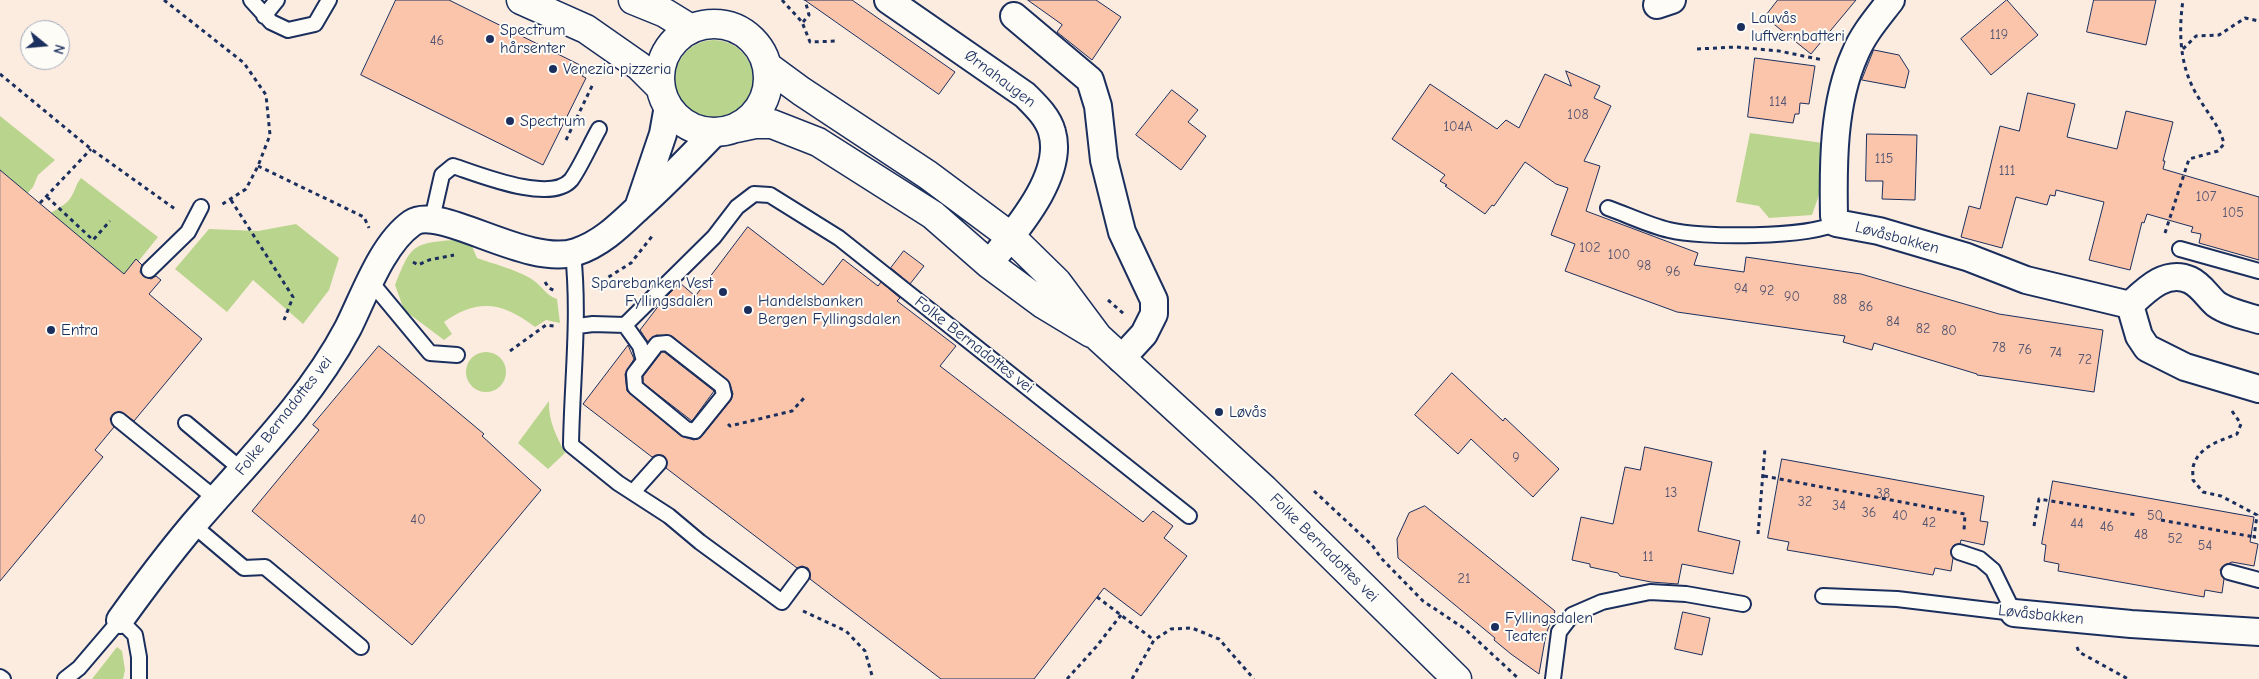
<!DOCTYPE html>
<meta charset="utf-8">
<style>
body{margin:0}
#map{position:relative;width:2259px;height:679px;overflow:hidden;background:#fcece0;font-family:"Comic Neue",sans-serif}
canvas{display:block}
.north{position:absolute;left:20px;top:20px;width:50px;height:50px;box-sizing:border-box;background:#fdfcf7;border:1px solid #a3aaba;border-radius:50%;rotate:107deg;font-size:14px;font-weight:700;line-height:20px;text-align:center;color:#1b2f5e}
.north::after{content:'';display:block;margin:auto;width:18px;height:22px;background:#1b2f5e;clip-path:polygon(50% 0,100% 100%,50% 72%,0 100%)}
</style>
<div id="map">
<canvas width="2259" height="679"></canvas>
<div class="north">N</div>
</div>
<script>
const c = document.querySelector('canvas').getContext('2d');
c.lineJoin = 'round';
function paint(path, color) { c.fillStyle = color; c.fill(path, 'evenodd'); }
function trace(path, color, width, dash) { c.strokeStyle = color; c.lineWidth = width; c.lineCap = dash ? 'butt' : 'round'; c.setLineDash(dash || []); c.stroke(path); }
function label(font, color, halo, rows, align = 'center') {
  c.font = font + ' "Comic Neue",sans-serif'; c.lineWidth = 4; c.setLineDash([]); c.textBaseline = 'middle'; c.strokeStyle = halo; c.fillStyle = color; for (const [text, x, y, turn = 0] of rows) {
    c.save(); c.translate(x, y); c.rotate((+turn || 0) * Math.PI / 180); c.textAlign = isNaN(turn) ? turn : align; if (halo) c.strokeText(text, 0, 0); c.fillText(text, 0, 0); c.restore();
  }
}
paint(new Path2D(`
 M675 79a39 39 0 1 1 78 0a39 39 0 1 1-78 0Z
 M0,116l55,44 -17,15 -5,12 -8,9 -25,-20z
 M1750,133l80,11 -11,51 -7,20 -43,3 -10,-12 -23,-4z
 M81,178l77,59 -33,41 -77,-63c6,-5 16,-9 21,-15 6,-7 6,-15 12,-22z
 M296,224l43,34 -10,32 -26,34 -50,-44 -26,32 -52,-43 34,-40 49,2z
 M455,240l16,4 6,14c17,6 37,11 53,20 11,6 15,17 27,21l3,24 -14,-3 -11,7c-32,-25 -58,-29 -91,-5l8,12 -8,6 -40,-30 -9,-25c16,-39 16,-42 60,-45z
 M466 372a20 20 0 1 1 40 0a20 20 0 1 1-40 0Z
 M549,401c-1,20 8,36 16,52l-17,16 -30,-26z
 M117,647l5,4 3,19 -2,9h-31z`), '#b9d48c');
const building = new Path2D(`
 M396,0h53l137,68 -4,8 4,2 -43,87 -182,-90z
 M805,0h47l103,72 -16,22z
 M1028,0h68l25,17 -29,43 -35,-28 5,-7z
 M1778,0h78l-45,54 -46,-37z
 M2007,0l31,35 -47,40 -30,-36z
 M2094,0h62l-10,45 -59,-13z
 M1874,50l25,5 10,16 -4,17 -43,-8z
 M1755,58l60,8 -6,38 -9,-1 -1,11h-4l-2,9 -45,-6z
 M1566,71l34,15 -6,12 17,8 -27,55 16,5 -14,45 112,42 -4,12 50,7 2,-15 115,17 138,40 104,16 -9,62 -117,-17v-1l-103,-31 -2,7 -29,-8 2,-6 -168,-24 -112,-41 10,-27 -24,-9 17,-47 -12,-4 -31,-22 -31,44 -2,-1 -7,9 -40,-28 2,-1 -7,-4 5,-6 -53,-36 38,-55 67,45 9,-9 13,8 26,-54 26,12z
 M1172,90l26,20 -10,12 18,14 -25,34 -45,-35z
 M2028,93l47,11 -8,33 50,12 9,-38 47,11 -10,39h2l-2,8 96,28v63l-60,-17 2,-9 -10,-2 2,-5 -46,-13 -3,9 -2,-1 -12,48 -41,-10 15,-58 -48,-12 -1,6 -5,-1 -3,10 -31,-8 -14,51 -41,-11 8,-31 11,3 20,-83 19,5z
 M1867,134l50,1 -2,65 -33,-1 1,-18h-17z
 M0,170l124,104 12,-15 6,6 -2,7 3,4 8,3 5,-3 5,4 -12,14 53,45 -68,82 -13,-9 -8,2 -3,5 4,8 -19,23 8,7 -103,124z
 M748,227l75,58 20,-26 35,27 3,-4 19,16 -3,3 59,45 -16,20 203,156 10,-11 20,15 -9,12 23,18 -46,60 -37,-28 -70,91h-93l-131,-100v-7l-2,-4 -6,-2 -5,2 -131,-100 1,-7 -3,-5 -7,-1 -5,2 -69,-53 45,-59 6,14 -9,15 2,17 54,45 13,4 8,-4 29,-36 2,-6 -3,-10 -58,-48 -16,-1 -8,7 -8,-12 23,-30 17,-17 15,13z
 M904,251l20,15 -14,18 -19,-16z
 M379,346l105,88 -2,2 59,54 -129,155 -160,-134 67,-81 -6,-5z
 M662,352h2l50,39 -22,30 -49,-38v-6z
 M1452,373l51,48 2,-3 54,51 -26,28 -62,-58 -13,15 -43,-39z
 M1645,447l67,15 -14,69 42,10 -7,33 -51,-10 -4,20 -27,-2 -31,-6 -2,-3 -28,-6v-3l-18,-4 9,-43 32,7 12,-57 15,3z
 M1782,459l202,37 -4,25 8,1 -4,23 -23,-5 -1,4 -6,1 -3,5 2,8 -2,13 -16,-3 -2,7 -146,-25 2,-8 -21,-4z
 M2053,481l201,36 -4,25 8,2 -4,22 -22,-4 -9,4 -3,4 4,9 -2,14 -17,-3 -1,7 -146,-26 1,-7 -15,-3 2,-16 -4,-1z
 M1425,506l130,105 -9,23 -7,40 -28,-20 -17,-14 1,-2 -97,-80 -1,-19 12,-26z
 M1683,612l27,6 -8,37 -27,-6z`);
paint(building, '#fac5ab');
trace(building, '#1b2f5e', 1);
const service = new Path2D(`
 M251,0l20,22 17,8 27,-6 14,-24
 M264,16l13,-16
 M1608,208c20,7 40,17 61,22 31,8 140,8 167,-7
 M432,219l10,-44 11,-9c25,8 97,38 118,14 9,-12 20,-37 28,-51
 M2180,249l79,22
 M573,253c7,65 -1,127 -2,192l47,38 51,33 31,26 82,60 20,-27
 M149,270l39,-38 13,-25
 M371,282l59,71 27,2
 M625,325l89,-88 23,-30 17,-13 16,1 69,43 350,278
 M578,326l15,-2 32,1 15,21 4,15 -10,13 1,13 51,42 9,2 29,-36 -2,-9 -55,-43 -10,1 -13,17
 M119,420l97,79
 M186,423l56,47
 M633,492l26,-29
 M193,525l51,43 21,-1 96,80
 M1959,552l21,7 13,11 21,43
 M2229,572l30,8
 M1823,596l74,3 117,14
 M0,677l3,2
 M65,679l14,-11 41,-48 15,15 4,22v22
 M1553,679l6,-47 13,-17 30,-13 48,-10 36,2 57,10`);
const minor = new Path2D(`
 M888,0l137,95c10,10 23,22 27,37 13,44 -38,100 -63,132
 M1891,0c-13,17 -28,34 -36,54 -22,49 -22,110 -21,162l2,7 43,8 88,26 59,23 104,25
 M1657,5l15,-5
 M1014,16l76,64 8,26 6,54 18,72 32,68v14l-10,20 -23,25
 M639,205l24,-71 5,-28
 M2130,305l9,31 8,12 38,19 74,22
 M2130,305c16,-15 36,-36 60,-25 11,5 17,16 26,24 11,8 30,12 43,16
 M2014,613l117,11 128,8
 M120,620c23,-32 47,-64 73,-95 54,-63 116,-123 155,-197 16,-32 34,-84 64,-105 28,-19 115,45 164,29 25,-8 43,-26 62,-44 27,-24 51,-49 76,-75`);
const primary = new Path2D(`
 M521,0l65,29 53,37 22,22
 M633,0l32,13 26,16
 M660 78a54 54 0 1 1 108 0a54 54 0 1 1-108 0Z
 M767,66l34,25 127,84 82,61 47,46 41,55 166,152 193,190
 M736,128l19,-4h17l46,18 115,73 56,49 54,40 48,29`);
trace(service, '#1b2f5e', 18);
trace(minor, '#1b2f5e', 30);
trace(primary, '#1b2f5e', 31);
trace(new Path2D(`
 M164,0l80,63 22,32 4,40 -12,31 -12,23 -25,16
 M782,0l20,22 8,20 28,-1
 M803,22l6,-7 -4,-15
 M1697,49l39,-2 43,4 44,9
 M2183,49l13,-13 23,-1 26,-17 14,3
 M0,74l91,75 84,60
 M566,140l27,-56
 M258,166l106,51 5,11
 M47,197l46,43 17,-19
 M231,200l62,97 -9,23
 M40,203l51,-54
 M2165,233l24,-74 29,-8 6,-7c-4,-17 -15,-29 -24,-44 -20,-30 -22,-65 -17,-100
 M413,262l5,3 11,-5 25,-5
 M545,282l4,6 6,3
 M598,289l9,-11 24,-15 22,-28
 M1108,300l16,14
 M510,351l36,-26 8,1
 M2232,411l9,13 -4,10c-15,6 -37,12 -43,30 -2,4 -1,11 -1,16l10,12 18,4 36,19 -3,22h5
 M728,424l2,2 62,-15 12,-13
 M1764,476l201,38 -1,17
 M1314,491l58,54 9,13 42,43 42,28 54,50
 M2161,520l93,17
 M2034,526l5,-27 98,16
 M1758,534l7,-86
 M1097,597l57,43
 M803,611l43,20 19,20 8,28
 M2077,647l2,5 49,27
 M1067,679l29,-32 25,-32
 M1132,679l22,-39 17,-11 21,-1 27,11 35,40`), '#1b2f5e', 3, [4, 4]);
trace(service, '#fdfcf7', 14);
trace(minor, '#fdfcf7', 26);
trace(primary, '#fdfcf7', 28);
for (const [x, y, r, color] of [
 [1741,27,5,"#1b2f5e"],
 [490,39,5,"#1b2f5e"],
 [553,69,5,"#1b2f5e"],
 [510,121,5,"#1b2f5e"],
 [723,292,5,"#1b2f5e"],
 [748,310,5,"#1b2f5e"],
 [51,330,5,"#1b2f5e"],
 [1219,412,5,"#1b2f5e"],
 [1495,627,5,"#1b2f5e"]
]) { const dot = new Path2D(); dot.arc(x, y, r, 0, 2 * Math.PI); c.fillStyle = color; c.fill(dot); trace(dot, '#fdfcf7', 2); }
label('14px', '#535471', null, [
 ["119",1999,35],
 ["46",437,41],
 ["114",1778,102],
 ["108",1578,115],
 ["104A",1458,127],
 ["115",1884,159],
 ["111",2007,171],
 ["107",2206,197],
 ["105",2233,213],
 ["102",1590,248],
 ["100",1619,255],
 ["98",1644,266],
 ["96",1673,272],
 ["94",1741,289],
 ["92",1767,291],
 ["90",1792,297],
 ["88",1840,300],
 ["86",1866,307],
 ["84",1893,322],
 ["82",1923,329],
 ["80",1949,331],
 ["78",1999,348],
 ["76",2025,350],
 ["74",2056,353],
 ["72",2085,360],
 ["9",1516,458],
 ["13",1671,493],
 ["38",1883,494],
 ["32",1805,502],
 ["34",1839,506],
 ["36",1869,513],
 ["40",1900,516],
 ["50",2155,516],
 ["40",418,520],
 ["42",1929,523],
 ["44",2077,524],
 ["46",2107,527],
 ["48",2141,535],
 ["52",2175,539],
 ["54",2205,546],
 ["11",1648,557],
 ["21",1464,579]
]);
label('16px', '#1b2f5e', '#fdfcf7', [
 ["Lauvås",1751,18],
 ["luftvernbatteri",1751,36],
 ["Spectrum",500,30],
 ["hårsenter",500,48],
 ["Venezia pizzeria",563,69],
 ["Spectrum",520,121],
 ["Sparebanken Vest",713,283,"right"],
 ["Fyllingsdalen",713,301,"right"],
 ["Handelsbanken",758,301],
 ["Bergen Fyllingsdalen",758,319],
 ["Entra",61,330],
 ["Løvås",1229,412],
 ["Fyllingsdalen",1505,618],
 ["Teater",1505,636]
], 'left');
label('16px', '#1b2f5e', '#fdfcf7', [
 ["Ørnahaugen",1000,79,37],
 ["Løvåsbakken",1897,238,15],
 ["Folke Bernadottes vei",974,345,38],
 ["Folke Bernadottes vei",284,416,-52],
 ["Folke Bernadottes vei",1324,548,45],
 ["Løvåsbakken",2041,615,6]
]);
</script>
